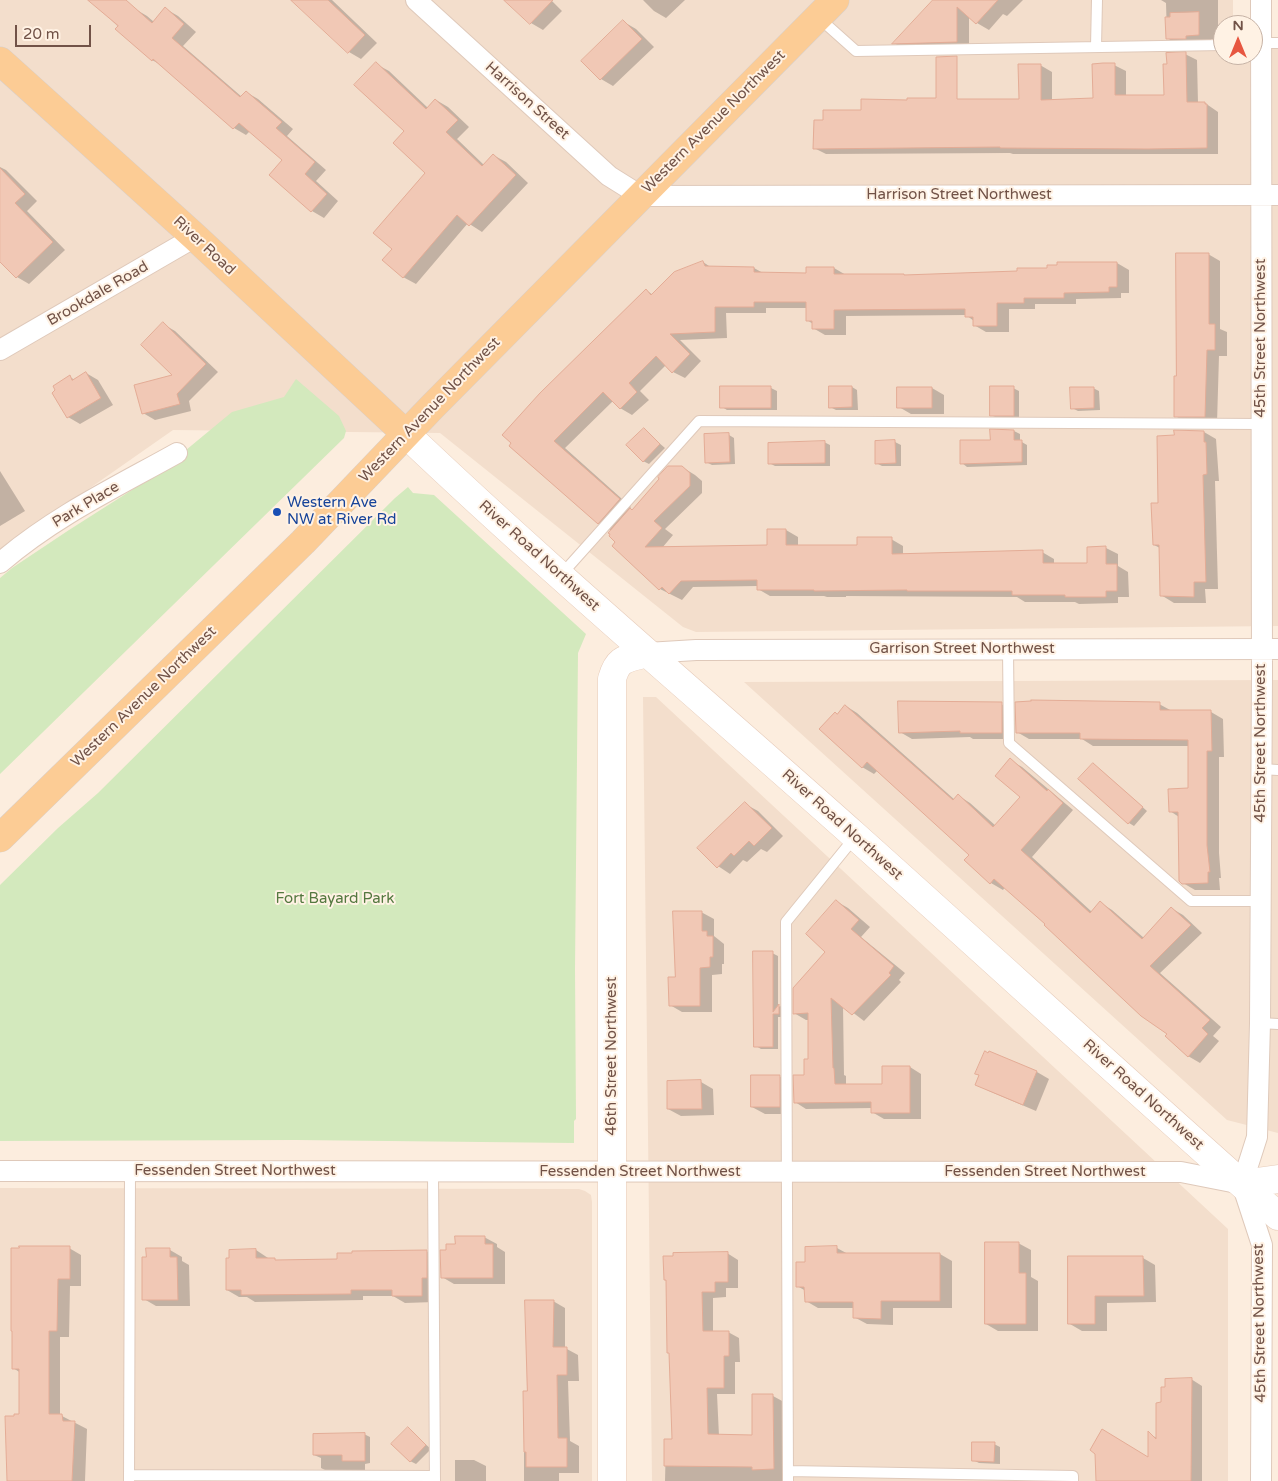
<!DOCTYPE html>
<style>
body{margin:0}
#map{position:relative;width:1278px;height:1481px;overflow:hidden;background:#fcedde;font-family:"Varela Round",sans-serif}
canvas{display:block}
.north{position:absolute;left:1213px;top:15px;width:50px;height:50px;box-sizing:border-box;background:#fff2e4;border:1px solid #c6b2a5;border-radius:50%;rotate:0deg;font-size:14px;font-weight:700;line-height:20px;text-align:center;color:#715247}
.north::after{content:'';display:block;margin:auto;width:18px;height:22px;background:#e75741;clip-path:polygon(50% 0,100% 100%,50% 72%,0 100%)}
.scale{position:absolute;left:15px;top:25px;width:76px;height:22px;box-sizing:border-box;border:2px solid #715247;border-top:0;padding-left:6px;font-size:15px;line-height:18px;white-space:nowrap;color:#715247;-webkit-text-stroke:4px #fff2e4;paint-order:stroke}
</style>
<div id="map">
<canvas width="1278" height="1481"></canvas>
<div class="north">N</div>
<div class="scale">20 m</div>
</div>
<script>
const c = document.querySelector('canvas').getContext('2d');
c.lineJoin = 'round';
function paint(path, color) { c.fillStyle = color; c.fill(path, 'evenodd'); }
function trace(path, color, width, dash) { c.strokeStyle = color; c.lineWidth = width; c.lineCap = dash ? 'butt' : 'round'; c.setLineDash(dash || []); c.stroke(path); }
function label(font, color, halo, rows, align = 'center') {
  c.font = font + ' "Varela Round",sans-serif'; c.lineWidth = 4; c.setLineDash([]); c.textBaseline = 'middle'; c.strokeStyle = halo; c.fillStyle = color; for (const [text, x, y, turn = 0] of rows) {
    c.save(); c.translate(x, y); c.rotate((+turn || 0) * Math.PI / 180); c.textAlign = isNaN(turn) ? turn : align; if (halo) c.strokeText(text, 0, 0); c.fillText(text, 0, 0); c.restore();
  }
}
paint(new Path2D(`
 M0,0h1233v25h-10v30h30v-8h25v579l-582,6 -13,-5 -243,-194 -267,-3 -173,121z
 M1278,680v453l-51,-13 -483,-438z
 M643,697h13l572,532v252h-576z
 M0,1188l579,1 6,2 6,4 1,7v279h-592z`), '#f3decc');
paint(new Path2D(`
 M296,379l43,37 7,15 -2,7 -344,336v-196l12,-10 57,-38 88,-56 75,-62 52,-15z
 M408,487l5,6 21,2 152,139 -8,19 -3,316 1,150 -2,2v22l-278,-3 -296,1v-256l58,-57 40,-35 297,-295z`), '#d3e9bd');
paint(new Path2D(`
 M91,0h29l27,16 7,6 12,-13 12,7 18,16 -13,14 59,51 4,-5 12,7 35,30 -6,7 39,34 -10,11 22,20 -14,17 -12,-7 -28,-51 -34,-29 -4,4 -12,-7 -71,-62 -11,-6z
 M293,0h39l45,43 -16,16 -12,-7z
 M506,0h45l11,11 -19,19 -12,-7z
 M643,0h42l-19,18 -12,-7z
 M938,0h85l-16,16 -4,-2 -14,16 -12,-7 -8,-7v33l-64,1 -11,-7z
 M1161,0h57v39h-7v3l-32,3 -12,-7 -1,-35z
 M624,22l12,7 18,18 -41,39 -12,-7z
 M1185,54l12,6 1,43h7l13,9v42h-205l-3,-1 -184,1 -12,-6 10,-27 38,-10 95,-10 63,-1 20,-35 12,7v28l42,-1 20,-34 12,6v26h39z
 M376,64l13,7 39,37 8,-8 12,7 21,20 -12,12 27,26 9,-10 13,7 22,21 -46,49 -14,-9 -52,61 -13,-7 -10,-29 33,-76 -20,-41z
 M0,167l6,3 31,31 -10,10 38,39 -36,34 -12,-7 -17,-17z
 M1208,254l12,7v68l7,3v24h-8l-2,67h-29l-13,-7 3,-39z
 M703,262l9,6h42l9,5 44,1v-6h27l12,7 60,2 113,-5 29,-3 11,-3v-3h58l12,7v23h-8v5l-45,1v5h-41v5h-26v23h-23l-12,-7v-4l-8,-6 -120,1v19h-21l-12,-7v-4l-6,-4v-12h-41v5h-40l1,25 -47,2 21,21 -16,17 -12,-6 -7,-7 -26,26 9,9 -17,15 -12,-7 -7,-7 -48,47 66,59 -2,2 3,2 50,-44 13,8 7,6v12l-37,36 8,6 -11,13 107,-2 17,-16 12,7v10h60l33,-8 12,7v9l139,-3 12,7v5h34l18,-16 12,6v12l10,6 1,25h-11v6l-39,1 -4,-2h-50l-8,-5 -171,-1v1h-19l-3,-1h-54l-12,-7v-3l-65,1 -11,13 -22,-11 -46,-43 3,-4 -5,-11 -14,-8 -88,-77 136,-156 7,5z
 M163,324l12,7 43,41 -29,29 2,10 -36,9 -12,-7 31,-37z
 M86,373l12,7 15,25 -33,19 -12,-7 2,-40 5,3z
 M852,387l5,3 1,20h-22l-6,-3z
 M771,388l6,3v19h-50l-5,-3z
 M932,388l12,7v19h-33l-12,-7z
 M1013,388l6,3v27h-22l-6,-3z
 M1093,388l6,3 1,19 -22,1 -6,-3z
 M644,430l21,18 -16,16 -6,-3z
 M1014,431l6,3v7l7,4v20l-60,2 -5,-4 30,-22z
 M1175,432h29l12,7 3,42h-4l3,108h-13l1,14h-32l-13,-8 -1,-47 -6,-3 5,-41z
 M729,435l5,3 1,26 -23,1 -6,-3z
 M824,442l6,3v21h-55l-6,-3z
 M876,442h19l6,3v21h-19l-6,-3z
 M0,471l25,40 -25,15z
 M1001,704l13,7v28h-41l-3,-2 -58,2 -12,-7z
 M1159,704l13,7 39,1 12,7 1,38h-5v96l2,25h-2l1,12h-25l-12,-7 -4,-66 -9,-6 19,-21v-44h-96l-11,-7h-53l-12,-7z
 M846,706l11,7 98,87 4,-4 11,7 26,23 26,-29 -12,-37 12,7 51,43 -41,47 60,55 9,-9 11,7 32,28 27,-30 12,7 19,18 -42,40 61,54 -8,9 6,5 -19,22 -12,-7 -20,-22 -163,-147 -2,3 -12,-7 -26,-23 5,-6 -92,-84 -4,4 -12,-7 -24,-52z
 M1098,768l49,43 -13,15 -5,-3z
 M745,804l13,7 25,25 -16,16 -6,-3 -14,13 -4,-2 -13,14 -12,-8z
 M836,901l12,7 22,19 -9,10 44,36 -6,7 2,2 -37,39 -21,-16 1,70 2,1v9h37l27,-18 11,7v45h-37l-12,-7v-4l-66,1 -11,-7 10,-26 4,-16v-40h-3l-12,-7 32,-62z
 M701,912l13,7v17l10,8v20h-2v10l-10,1v37h-30l-12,-7 6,-27z
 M772,953l6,3v52l2,-2 5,3v8h-7v32h-17l-5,-3z
 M990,1053l47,19 12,7 -13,32 -47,-20 -12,-7z
 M779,1076l13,7v31h-27l-13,-7z
 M701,1082l12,7 1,26 -33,1 -13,-7z
 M484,1237l13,7v3l8,5v32h-51l-12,-7 6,-26 8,-6z
 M1018,1243l13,7v27l7,4v50h-40l-12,-7z
 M69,1248l12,7v31h-11l-1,51h-9v78l27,14 -2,52h-78l14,-66v-42l-8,-5z
 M837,1248l11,6h92l12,7v47h-59v17l-26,-1 -13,-7v-9h-36l-12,-7v-10l-9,-5 9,-23z
 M170,1250l12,7v4l7,4 1,41h-34l-12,-7z
 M256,1250l12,8v1l10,2 60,-1 88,-9 13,7 -5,44 -29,1 -12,-7h-30v4l-108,2 -8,-5h-8l-12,-7z
 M727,1253l11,7v28h-12v9l-13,1v34h15l11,6 1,24h-5v32h-18l2,42 34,1v-41h20l11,6 -1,79h-118l1,-41h7l-6,-159 -2,-1z
 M1070,1258h73l12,7 1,37 -49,1v28h-25l-12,-7z
 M553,1301l12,7v40l13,7 1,26h-11l2,60 9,5v27h-20v8h-35v-89h5z
 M1191,1379l11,7v95h-105l52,-22v-25l8,4 5,-34 5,-16z
 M408,1429l23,20 -15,15 -6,-3z
 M364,1434l6,3v26l-5,1v7h-38l-6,-3v-10l-7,-3z
 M994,1444l6,3v17l-21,-1 -6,-3z
 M455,1460h19l12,6v15h-31z`), '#0003');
const building = new Path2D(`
 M88,0h38l26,23 13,-16 19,17 -12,14 68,59 6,-6 36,31 -6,6 39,34 -10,12 22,20 -16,18 -42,-37 13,-15 -43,-37 -6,6 -80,-70 -1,2 -37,-32 3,-3z
 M291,0h37l37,35 -17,18z
 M504,0h49l-23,24z
 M933,0h65l-22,24 -19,-17v35l-65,2z
 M1199,12v23l-13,1v3h-20l-1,-22h5v-4z
 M623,20l19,19 -42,41 -19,-19z
 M1186,52l1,50h18v2h2v44l-59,1 -148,-1v-1l-187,2 1,-29h9v-10h38v-11l46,1v-2h29v-41l21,-1v43h62l-1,-35h23v36l52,-2 -1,-34 11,-1h12v32h49l-1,-31h4l-1,-11z
 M376,62l50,47 9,-10 23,21 -12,12 36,34 11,-12 23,21 -47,51 -12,-11 -54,63 -21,-18 10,-11 -19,-16 52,-60 -32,-30 11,-12 -50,-46z
 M0,168l25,26 -10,9 38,39 -37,36 -16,-16z
 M1176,253h33v71h6v26h-8l-2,67h-31v-41h2z
 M703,261l2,5 49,1v5l52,1v-6h28v7h70v1l113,-4v-3h30v-3h10v-3h60v25h-8v5l-45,1v5h-40v5h-27v23h-24v-9h-8v-8l-131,1v19h-22v-8h-6v-19h-52v5h-39v25l-45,2 20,20 -18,19 -16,-17 -27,27 8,9 -17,17 -17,-17 -49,49 66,58 -22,25 -89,-78 2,-3 -9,-8 38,-42 106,-104 5,6 23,-23z
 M163,322l43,42 -29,30 3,10 -38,10 -8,-29 38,-10 -31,-30z
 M86,372l15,26 -34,20 -15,-25 3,-3 -2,-4 17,-11 2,5z
 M720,386h51v22h-51z
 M829,386h23v21l-23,1z
 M990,386h24v30h-24z
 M897,387h35v21h-35z
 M1070,387h24v21l-23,1z
 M644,428l16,16 -17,18 -17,-17z
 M990,429l24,1v10h8v22l-62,2v-24h30z
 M1174,430l30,1v11h2l1,32 -4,1 3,107h-12v15l-34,-1 -1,-51h-6l-2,-42h7l-1,-67 17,-1z
 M729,433l1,29 -25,1 -1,-29z
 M895,440l1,23 -21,1v-23z
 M825,441v22l-57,1v-21z
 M668,466h14l8,7v13l-36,35 8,7 -17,19 122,-2v-16h19v16h71v-8h35v17l147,-4h4v13h44v-16l19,-1v18h11v27h-11v6h-41v-2h-53v-4h-105v-1l-93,1v-1h-57v-10l-76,1 -12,13 -7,-7 -3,3 -47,-44 3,-4 -6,-6 1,-2 -2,-1 22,-25 2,2 27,-31 -1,-2z
 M1031,700l129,2v8h51l1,41h-5v94l3,27h-2v11l-26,1 -3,-3 -1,-69h-9l-1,-23 20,-1v-48l-108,-1v-6h-64l-1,-31 16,-1z
 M898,701l104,1v31h-42v-2l-61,2z
 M845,705l108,95 5,-6 35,33 27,-30 -25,-21 15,-18 37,33 1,-2 15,14 -42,47 69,63 10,-12 42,38 29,-32 20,18 -41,41 60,54 -8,8 6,6 -20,23 -23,-21 2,-2 -26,-18 -97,-91 1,-1 -51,-45 -4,5 -26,-24 5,-5 -102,-93 -5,6 -43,-39 16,-17 2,2z
 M1093,763l50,44 -15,17 -50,-45z
 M745,802l27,26 -18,18 -5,-5 -15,15 -3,-3 -14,15 -20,-20z
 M836,900l23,20 -8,9 43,37 -5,7 2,2 -39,40 -21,-17 2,70h1l1,16h47v-18h28v47h-39v-11l-77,1 -1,-28h11v-16h4v-46l-15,1v-26l32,-36 -19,-18z
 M673,911h29v20h5v5h6v21h-3v10l-10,1v38h-31l-1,-29h7z
 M753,951h20v61l6,-8v10h-6v33h-19z
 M985,1051l3,2 1,-2 48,20 -14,34 -48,-20 4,-10 -4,-1z
 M751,1075h29v32h-29z
 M701,1080l1,29h-35v-28z
 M455,1236h30v8h8v34h-52l-1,-28h6v-6h9z
 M985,1242h34v31h7v51h-41z
 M19,1246h51v33h-12l-1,52h-8v83h13l1,7h12l-3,60h-65l-2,-65h9v-2h5v-45h-7v-38h-1v-83h8z
 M837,1246v7h103v48h-59v18l-28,-1v-16h-48l-1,-15h-8v-25h9v-15z
 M146,1248h24v9h7l1,43h-36v-43h4z
 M256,1249v9h19v2l62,-1v-6h15v-2l75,-1v28h-5v18h-30v-6h-41v4l-110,1v-5h-15v-32h3v-8z
 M728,1252v30h-13v10h-13l1,39h26v25h-5v32h-17l1,46 44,1v-41h21l1,75 -22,1v-3l-88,-1v-27h8l-3,-86h-2l-1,-73h-2l-1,-24h10v-3z
 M1068,1256h75l1,40h-49v28h-27z
 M525,1300h29l-1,47h14v28h-10l1,63h9v29h-41v-15h-2l-1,-61h4z
 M1192,1378l-1,103h-95l-1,-27 -5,-4 12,-21 46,28v-26l8,8v-36l5,-1v-15h4v-8z
 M408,1427l18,18 -16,17 -19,-18z
 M365,1433v28h-23v-6h-29v-21z
 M972,1442h23l-1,20 -22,-1z`);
paint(building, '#f1c8b5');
trace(building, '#e4ac96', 1);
const lane = new Path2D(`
 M819,18l37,33 367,-6
 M1259,43h19
 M1096,47l1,-47
 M561,575l138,-154 562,3
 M1008,649l1,94 182,158h70
 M1261,769l17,1
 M1260,1023l18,1
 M433,1172l2,309
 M788,1471l285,5v5
 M129,1475l305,1
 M129,1481l1,-310
 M788,1481l-2,-559 69,-85`);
const street = new Path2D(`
 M416,0l193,176 32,20 637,-1
 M1261,0l1,674 -2,349 -3,114 -15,47 20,61 -1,236
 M0,350l195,-113
 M0,563c53,-46 116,-76 177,-110
 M647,653l49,-3 582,-1
 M0,1171l1159,1h22l61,12`);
const secondary = new Path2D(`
 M406,434c145,138 298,267 447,400 142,127 282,256 425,382
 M1242,1184l36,-5
 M612,1481v-802c6,-22 15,-20 35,-26`);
const primary = new Path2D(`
 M0,61l195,176 211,197
 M0,838l303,-296 129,-135 403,-407`);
trace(lane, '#dfc9ba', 12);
trace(street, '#dfc9ba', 22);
trace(secondary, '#e6cbba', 29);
trace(primary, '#d7cfcb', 29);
trace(lane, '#fff', 10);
trace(street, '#fff', 20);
trace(secondary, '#fff', 28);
trace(primary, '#fccc95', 28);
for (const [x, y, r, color] of [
 [277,512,5,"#1a4fb4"]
]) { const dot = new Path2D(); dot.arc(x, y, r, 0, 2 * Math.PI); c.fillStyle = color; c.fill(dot); trace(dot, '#fff2e4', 2); }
label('15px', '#715247', '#fff2e4', [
 ["Harrison Street",527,101,42],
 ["Western Avenue Northwest",714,122,-45],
 ["Harrison Street Northwest",959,195],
 ["River Road",204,246,43],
 ["Brookdale Road",98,294,-30],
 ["45th Street Northwest",1261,338,-90],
 ["Western Avenue Northwest",430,410,-46],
 ["Park Place",86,505,-31],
 ["River Road Northwest",539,556,42],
 ["Garrison Street Northwest",962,649],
 ["Western Avenue Northwest",144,697,-44],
 ["45th Street Northwest",1261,743,-90],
 ["River Road Northwest",842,825,42],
 ["46th Street Northwest",612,1056,-90],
 ["River Road Northwest",1143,1095,42],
 ["Fessenden Street Northwest",235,1171],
 ["Fessenden Street Northwest",640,1172],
 ["Fessenden Street Northwest",1045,1172],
 ["45th Street Northwest",1260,1323,-91]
]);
label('15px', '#164399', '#fff2e4', [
 ["Western Ave",287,503],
 ["NW at River Rd",287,520]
], 'left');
label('15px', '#54783f', '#fff2e4', [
 ["Fort Bayard Park",335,899]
]);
</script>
